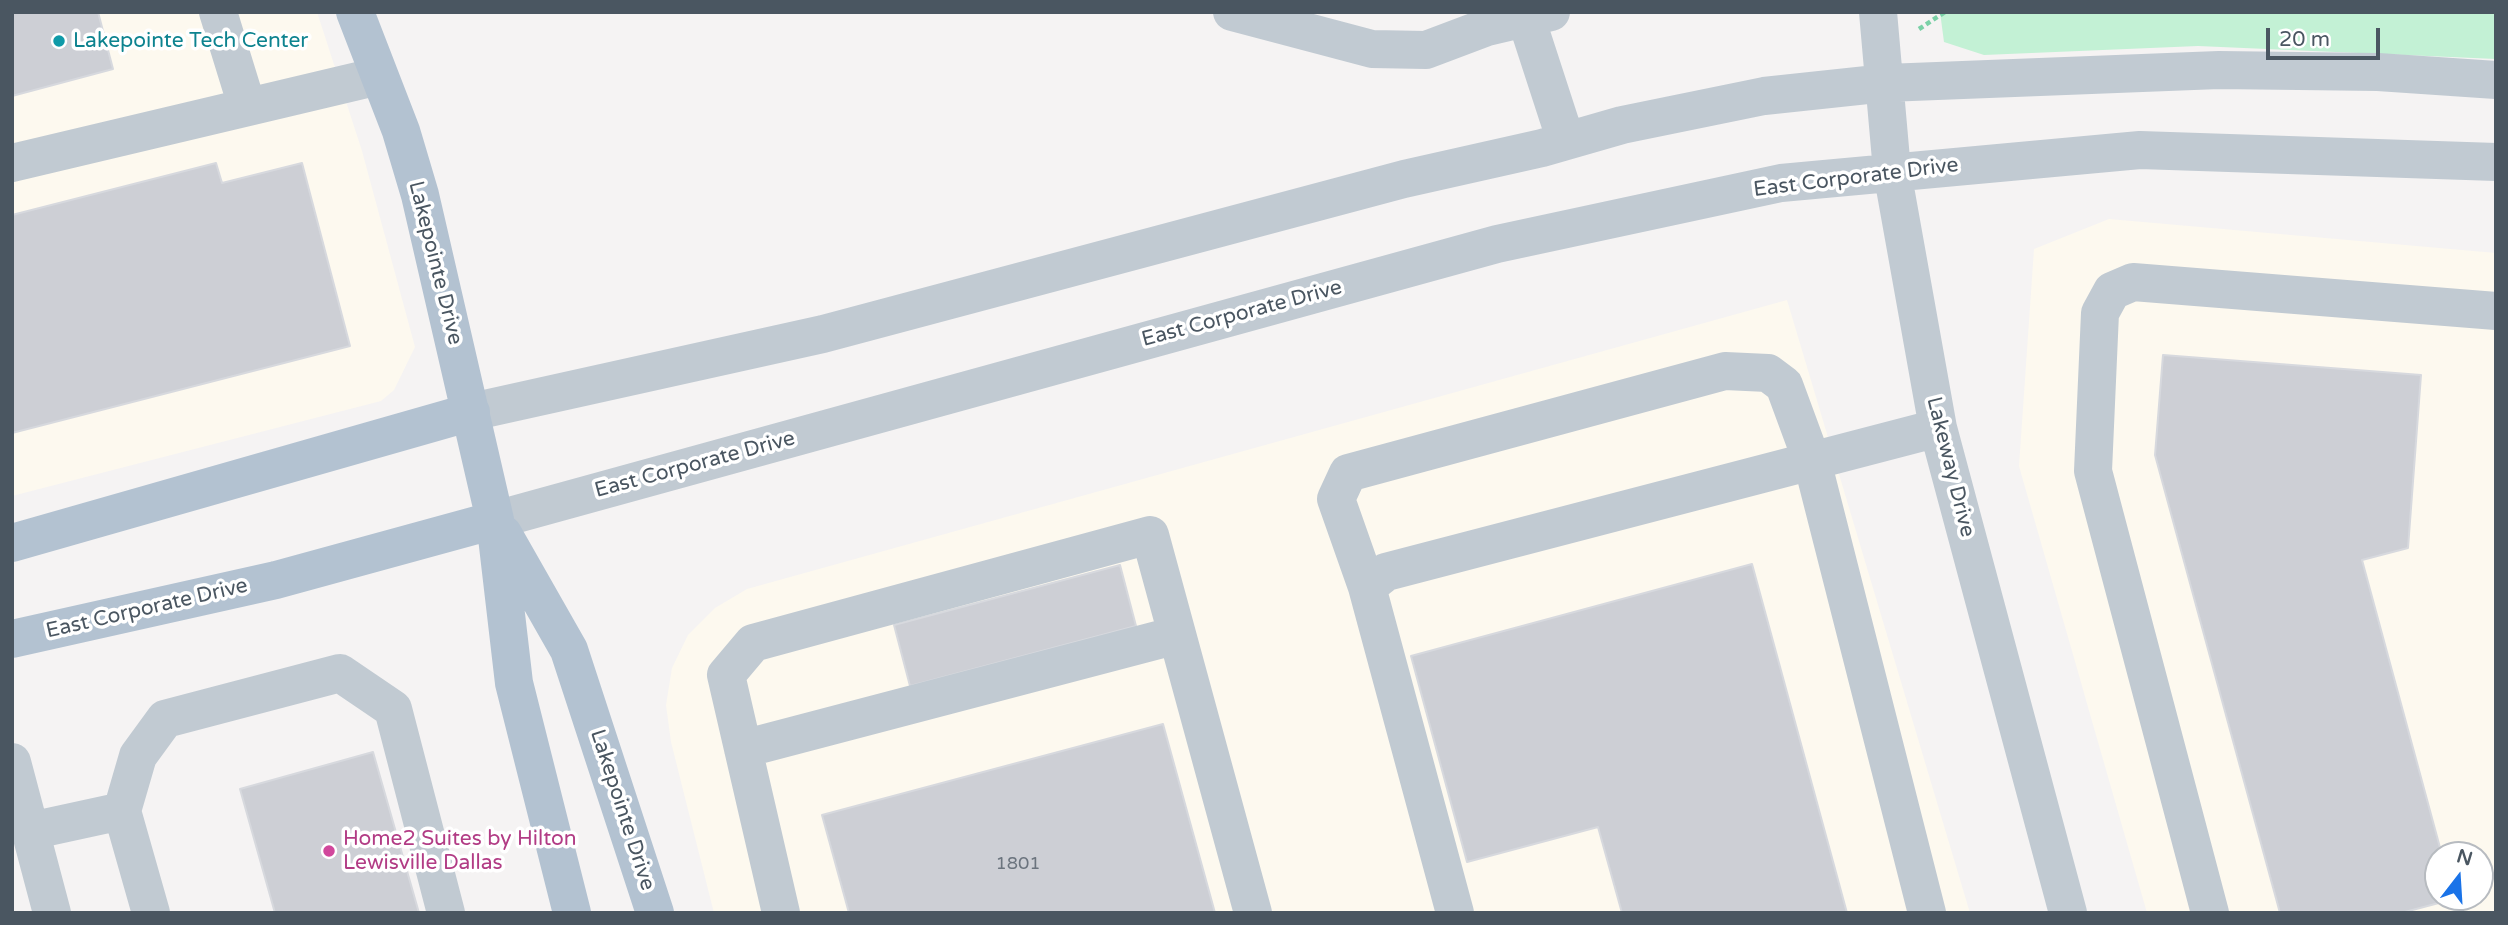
<!DOCTYPE html>
<style>
body{margin:0}
#map{position:relative;width:2508px;height:925px;overflow:hidden;background:#f5f3f3;font-family:"Varela Round",sans-serif}
canvas{display:block}
.frame{position:absolute;inset:0;border:14px solid #4a5661;pointer-events:none}
.north{position:absolute;left:2424px;top:841px;width:70px;height:70px;box-sizing:border-box;background:#fff;border:2px solid #b7bbc0;border-radius:50%;rotate:17deg;font-size:19px;font-weight:700;line-height:28px;text-align:center;color:#4a5661}
.north::after{content:'';display:block;margin:auto;width:24px;height:32px;background:#1a73e8;clip-path:polygon(50% 0,100% 100%,50% 72%,0 100%)}
.scale{position:absolute;left:2266px;top:28px;width:114px;height:32px;box-sizing:border-box;border:4px solid #4a5661;border-top:0;padding-left:9px;font-size:21px;line-height:24px;white-space:nowrap;color:#4a5661;-webkit-text-stroke:5px #fff;paint-order:stroke}
</style>
<div id="map">
<canvas width="2508" height="925"></canvas>
<div class="frame"></div>
<div class="north">N</div>
<div class="scale">20 m</div>
</div>
<script>
const c = document.querySelector('canvas').getContext('2d');
c.lineJoin = 'round';
function paint(path, color) { c.fillStyle = color; c.fill(path, 'evenodd'); }
function trace(path, color, width, dash) { c.strokeStyle = color; c.lineWidth = width; c.lineCap = dash ? 'butt' : 'round'; c.setLineDash(dash || []); c.stroke(path); }
function label(font, color, halo, rows, align = 'center') {
  c.font = font + ' "Varela Round",sans-serif'; c.lineWidth = 7; c.setLineDash([]); c.textBaseline = 'middle'; c.strokeStyle = halo; c.fillStyle = color; for (const [text, x, y, turn = 0] of rows) {
    c.save(); c.translate(x, y); c.rotate((+turn || 0) * Math.PI / 180); c.textAlign = isNaN(turn) ? turn : align; if (halo) c.strokeText(text, 0, 0); c.fillText(text, 0, 0); c.restore();
  }
}
paint(new Path2D(`
 M12,12h305l45,139 53,196 -21,43 -13,11 -369,95z
 M2109,219l387,34v660h-349l-128,-447 15,-217zM2438,855h42v42h-42z
 M1787,300l183,613h-1256l-43,-171 -5,-37 6,-37 16,-33 27,-27 32,-19z`), '#fdf9ef');
paint(new Path2D(`
 M1940,12h556v47l-298,-13 -214,9 -40,-13z`), '#c3f1d5');
const building = new Path2D(`
 M12,12h86l15,57 -101,27z
 M216,163l6,20 80,-20 48,183 -338,87v-218z
 M2163,355l258,20 -13,173 -46,12 80,295h-4v42l16,2 -53,14h-121l-125,-458z
 M1752,564l95,349h-225l-24,-86 -131,35 -56,-206z
 M1120,565l16,61 -226,60 -16,-61z
 M1163,724l52,189h-366l-27,-98z
 M373,752l46,161h-144l-35,-124z`);
paint(building, '#cdcfd5');
trace(building, '#d7d9de', 2);
trace(new Path2D(`
 M1919,29l26,-17`), '#7ad0a6', 4.5, [5, 3.5]);
trace(new Path2D(`
 M218,12l29,94
 M1232,12l140,37 54,1 61,-23 64,-15
 M1878,12l14,159 46,257 130,485
 M1526,18l40,123
 M12,163l367,-87
 M471,412l352,-78 581,-155 138,-31 80,-23 142,-29 122,-13 333,-13 159,2 118,8
 M495,520l1002,-276 284,-61 359,-33 356,12
 M1367,587l-31,-88 12,-26 377,-102 43,2 16,12 28,76 115,452
 M743,749l434,-114
 M12,762l40,151
 M122,811l16,-55 27,-37 175,-46 53,36 53,204
 M30,831l92,-20 29,102
 M781,913l-55,-238 27,-32 397,-108 103,378
 M1455,913l-88,-326 19,-15 552,-144
 M2210,913l-117,-442 7,-158 12,-22 21,-9 363,29`), '#c1cad2', 38);
trace(new Path2D(`
 M355,12l46,119 19,64 75,325 19,163 58,230
 M503,534l66,116 86,263
 M12,543l459,-131
 M12,639l264,-59 219,-60`), '#b3c2d1', 38);
for (const [x, y, r, color] of [
 [59,41,7,"#0f9aa8"],
 [329,851,7,"#d1479c"]
]) { const dot = new Path2D(); dot.arc(x, y, r, 0, 2 * Math.PI); c.fillStyle = color; c.fill(dot); trace(dot, '#fff', 2.5); }
label('18px', '#6b747e', null, [
 ["1801",1018,864]
]);
label('21px', '#0d838f', '#fff', [
 ["Lakepointe Tech Center",73,41]
], 'left');
label('21px', '#4a5661', '#fff', [
 ["East Corporate Drive",1856,178,-7],
 ["Lakepointe Drive",435,263,76],
 ["East Corporate Drive",1242,314,-15],
 ["East Corporate Drive",695,465,-15],
 ["Lakeway Drive",1950,467,76],
 ["East Corporate Drive",147,609,-13],
 ["Lakepointe Drive",622,810,72]
]);
label('21px', '#b23c85', '#fff', [
 ["Home2 Suites by Hilton",343,839],
 ["Lewisville Dallas",343,863]
], 'left');
</script>
